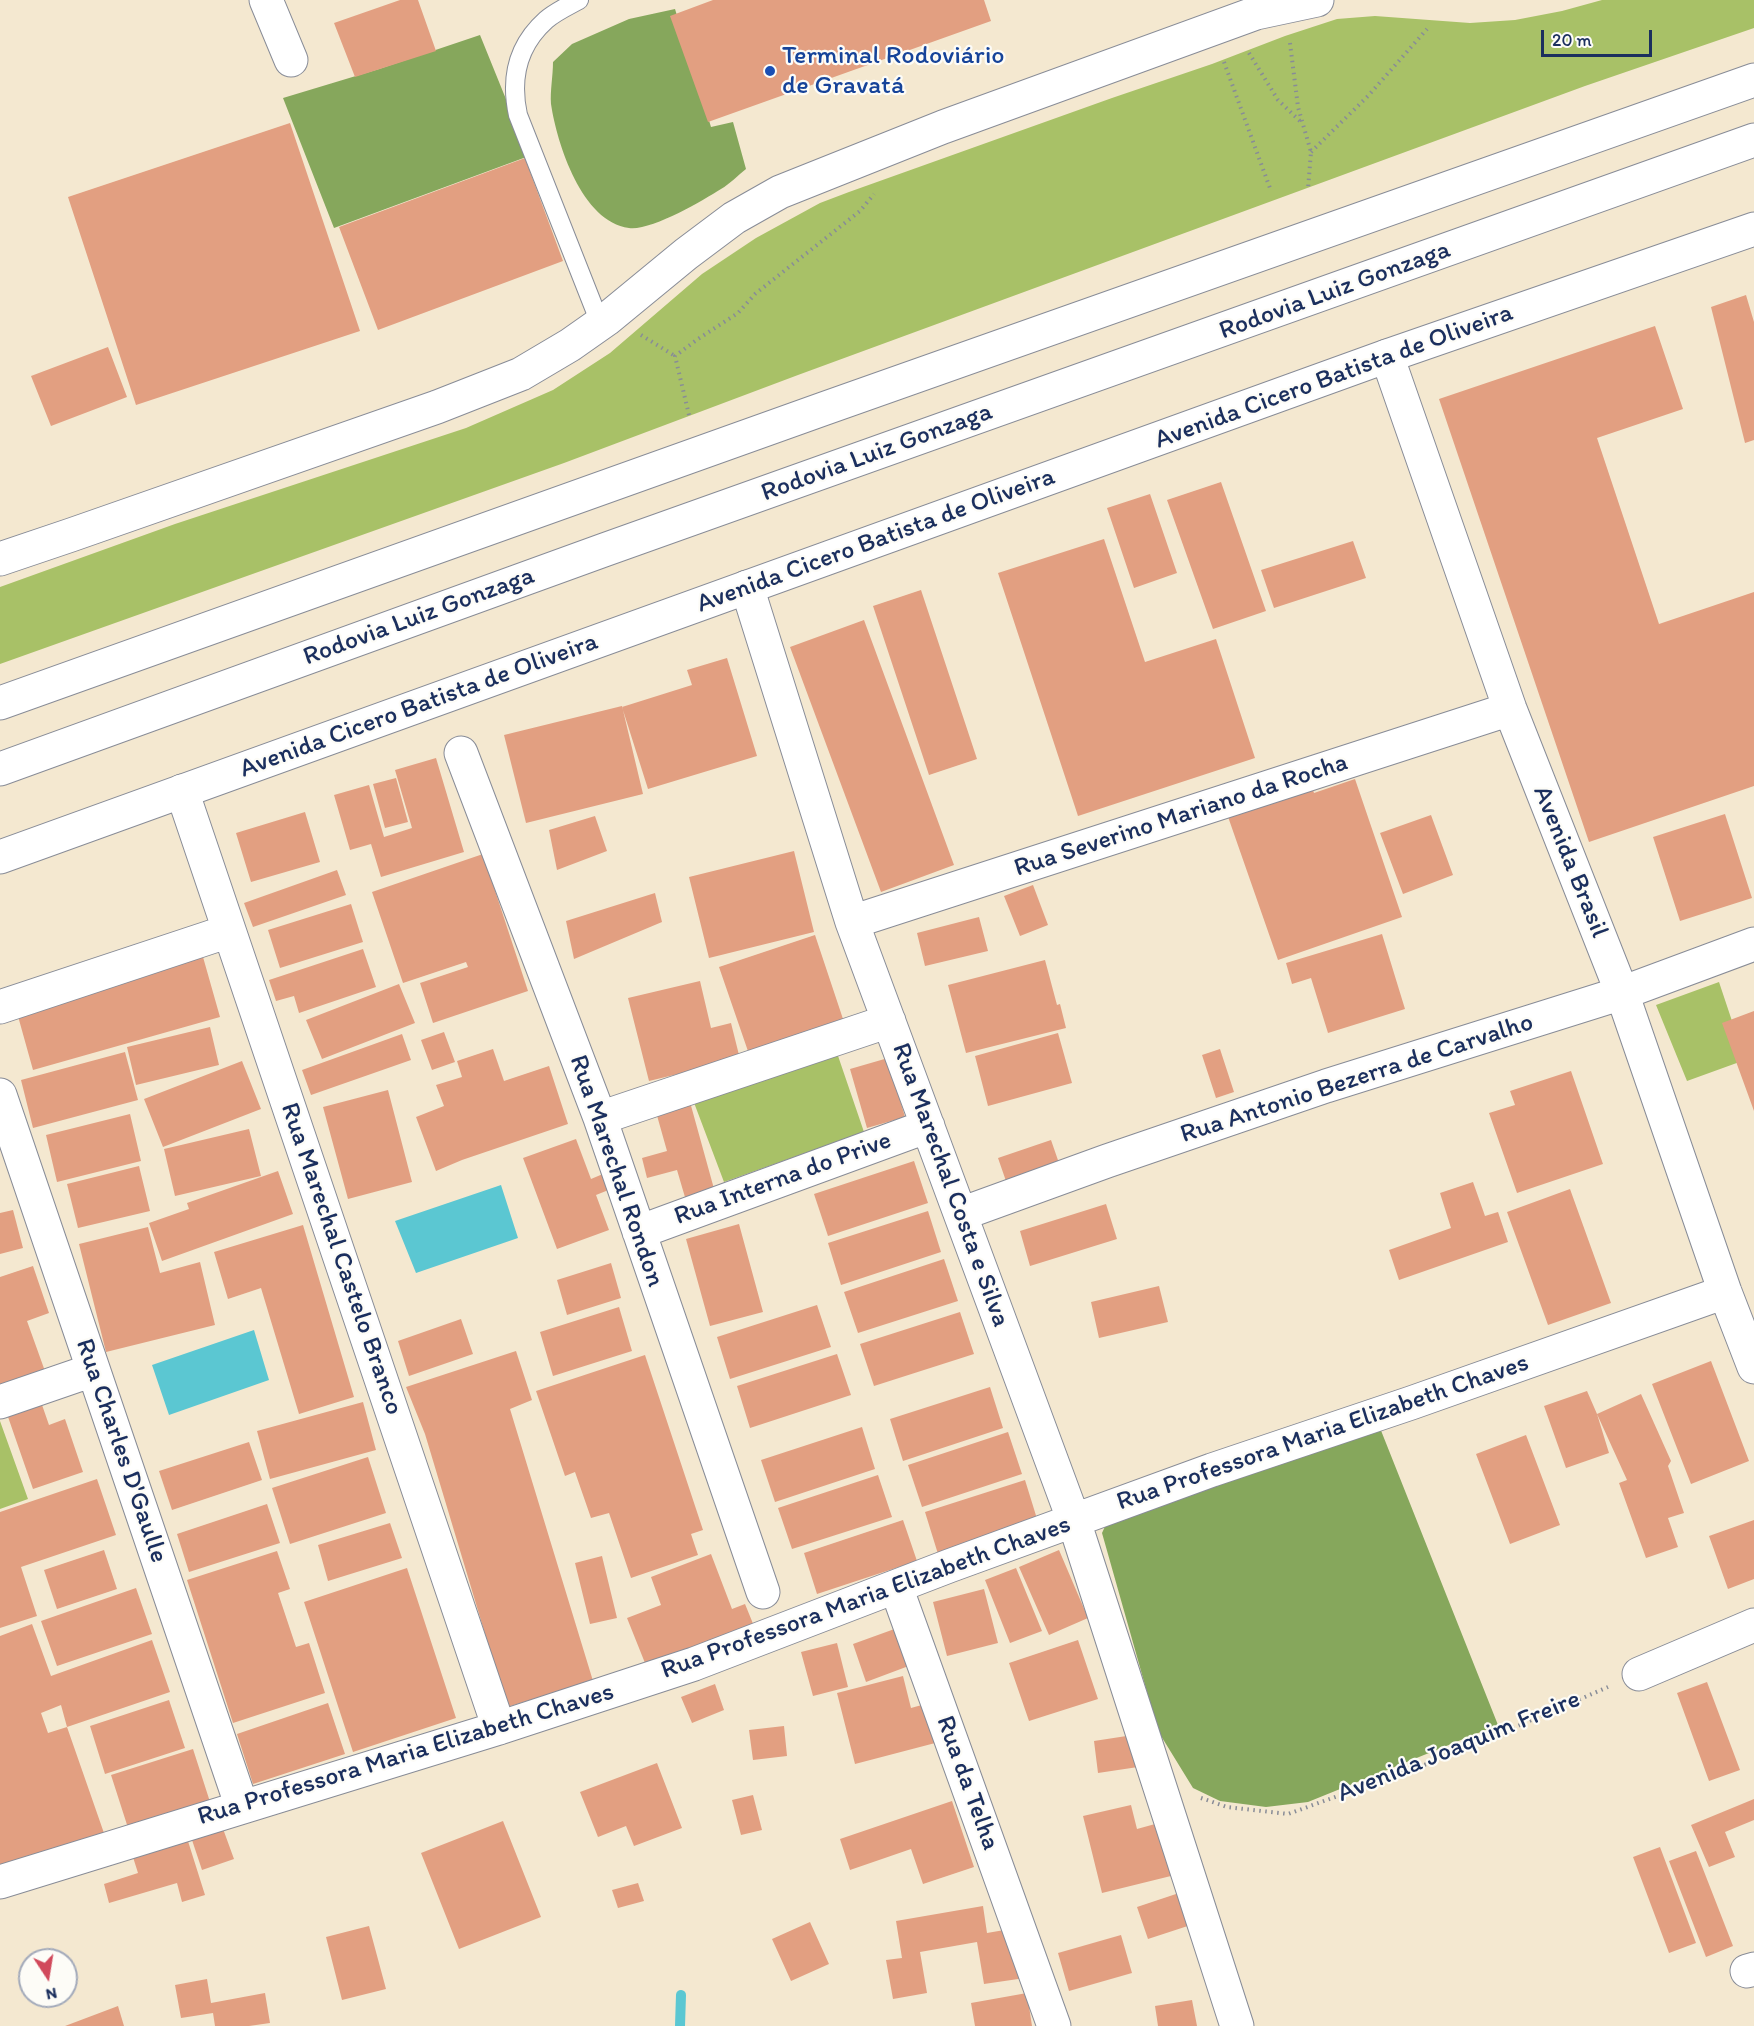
<!DOCTYPE html>
<meta charset="utf-8">
<style>
body{margin:0}
#map{position:relative;width:1754px;height:2026px;overflow:hidden;background:#f4e8d0;font-family:Itim,sans-serif}
canvas{display:block}
.north{position:absolute;left:18px;top:1948px;width:60px;height:60px;box-sizing:border-box;background:#fdfcf7;border:2px solid #a3aaba;border-radius:50%;rotate:168deg;font-size:16px;font-weight:700;line-height:24px;text-align:center;color:#1b2f5e}
.north::after{content:'';display:block;margin:auto;width:21px;height:27px;background:#d1495b;clip-path:polygon(50% 0,100% 100%,50% 72%,0 100%)}
.scale{position:absolute;left:1541px;top:30px;width:111px;height:27px;box-sizing:border-box;border:3px solid #1b2f5e;border-top:0;padding-left:8px;font-size:18px;line-height:21px;white-space:nowrap;color:#1b2f5e;-webkit-text-stroke:4px #fdfcf7;paint-order:stroke}
</style>
<div id="map">
<canvas width="1754" height="2026"></canvas>
<div class="north">N</div>
<div class="scale">20 m</div>
</div>
<script>
const c = document.querySelector('canvas').getContext('2d');
c.lineJoin = 'round';
function paint(path, color) { c.fillStyle = color; c.fill(path, 'evenodd'); }
function trace(path, color, width, dash) { c.strokeStyle = color; c.lineWidth = width; c.lineCap = dash ? 'butt' : 'round'; c.setLineDash(dash || []); c.stroke(path); }
function label(font, color, halo, rows, align = 'center') {
  c.font = font + ' Itim,sans-serif'; c.lineWidth = 4.5; c.setLineDash([]); c.textBaseline = 'middle'; c.strokeStyle = halo; c.fillStyle = color; for (const [text, x, y, turn = 0] of rows) {
    c.save(); c.translate(x, y); c.rotate((+turn || 0) * Math.PI / 180); c.textAlign = isNaN(turn) ? turn : align; if (halo) c.strokeText(text, 0, 0); c.fillText(text, 0, 0); c.restore();
  }
}
paint(new Path2D(`
 M1602,0h152v28l-169,58 -787,289 -234,88 -564,201v-77l175,-63 291,-96 87,-38 57,-37 92,-79 54,-36 64,-35 29,-11 263,-94 100,-34 73,-28 52,-17 38,-3 95,7 45,-3 47,-9z
 M1719,982l26,78 -58,21 -31,-76z
 M836,1050l28,82 -140,50 -31,-82z
 M0,1421l28,78 -28,10z`), '#a8c167');
paint(new Path2D(`
 M675,9l36,118 22,-5 13,47c-8,6 -16,15 -25,20 -19,12 -70,42 -92,39 -47,-6 -72,-84 -78,-124 -1,-13 2,-28 2,-42l19,-18 57,-25z
 M480,35l49,121 -195,72 -51,-130 96,-29z
 M1380,1428l118,297 -190,77 -42,5 -46,-6 -27,-13 -35,-57 -56,-198 7,-15z`), '#86a75c');
paint(new Path2D(`
 M501,1185l17,53 -102,35 -21,-52z
 M254,1330l15,50 -100,35 -17,-50z`), '#5bc7d2');
trace(new Path2D(`
 M680,2026l1,-31`), '#5bc7d2', 10);
paint(new Path2D(`
 M400,0h18l18,51 -81,26 -21,-54z
 M713,0h271l7,21 -283,101 -38,-106z
 M290,123l70,208 -224,74 -68,-208z
 M525,158l38,103 -185,69 -39,-103z
 M1746,295l8,27v118l-9,3 -34,-136z
 M1655,326l28,83 -86,29 62,186 95,-32v194l-165,56 -150,-443z
 M108,347l19,50 -76,29 -20,-50z
 M1221,482l45,129 -53,18 -46,-129z
 M1150,494l27,79 -43,15 -27,-80z
 M1104,539l41,123 71,-23 39,119 -177,58 -80,-243z
 M1353,541l13,37 -92,30 -13,-38z
 M921,590l56,169 -48,16 -56,-169z
 M864,620l90,245 -73,27 -91,-245z
 M727,658l30,98 -109,33 -26,-82 70,-22 -5,-15z
 M622,706l21,88 -117,29 -22,-88z
 M436,758l28,94 -83,25 -10,-33 -21,6 -16,-55 35,-10 15,52 28,-9 -17,-58z
 M396,778l12,44 -23,6 -12,-44z
 M1355,779l47,138 -124,43 -52,-149 84,-29 4,11z
 M305,812l15,50 -69,20 -15,-49z
 M1725,814l27,84 -72,23 -27,-84z
 M1431,815l22,60 -50,19 -23,-61z
 M595,816l12,35 -50,19 -8,-40z
 M794,851l20,81 -105,26 -20,-81z
 M483,854l45,137 -95,32 -13,-40 48,-16 -2,-5 -63,21 -31,-91z
 M337,870l9,25 -93,32 -9,-24z
 M1033,885l15,40 -28,11 -16,-40z
 M655,893l7,29 -88,37 -8,-38z
 M351,904l12,38 -83,26 -12,-38z
 M979,917l9,34 -63,15 -8,-33z
 M1382,934l23,75 -77,24 -17,-55 -19,6 -6,-21z
 M815,935l30,90 -95,32 -31,-90z
 M363,949l13,38 -77,26 -5,-17 -18,5 -7,-21z
 M203,957l17,60 -187,53 -17,-61z
 M1045,960l12,45 3,-1 6,24 -100,25 -18,-68z
 M700,981l11,47 20,-5 9,36 -91,22 -21,-83z
 M399,984l16,39 -93,36 -16,-39z
 M1754,1011v100l-32,-88z
 M210,1027l9,38 -83,20 -9,-38z
 M444,1032l11,30 -23,8 -11,-30z
 M1058,1033l14,50 -84,23 -13,-50z
 M402,1034l9,26 -100,35 -9,-25z
 M493,1049l11,32 45,-15 19,58 -106,36 -26,11 -20,-54 28,-11 -8,-21 26,-8 -5,-16z
 M1220,1049l14,43 -18,6 -14,-43z
 M125,1052l13,48 -105,28 -12,-48z
 M888,1058l17,59 -38,11 -17,-59z
 M242,1061l19,48 -98,38 -19,-48z
 M1571,1071l32,93 -86,29 -28,-80 26,-8 -5,-14z
 M388,1090l24,92 -64,17 -25,-92z
 M690,1102l26,94 -29,8 -10,-34 -30,8 -5,-20 25,-7 -11,-39z
 M130,1114l11,47 -84,21 -11,-47z
 M249,1129l12,47 -86,20 -11,-47z
 M576,1139l15,40 19,-8 6,16 -20,8 13,35 -52,19 -34,-91z
 M1051,1140l9,26 -53,18 -9,-26z
 M914,1161l14,42 -100,33 -14,-42z
 M139,1166l11,45 -72,17 -11,-44z
 M278,1171l15,43 -131,47 -13,-38 40,-14 -2,-6z
 M1473,1182l12,34 13,-4 10,30 -109,38 -10,-30 62,-22 -11,-35z
 M1570,1189l41,114 -63,22 -41,-113z
 M1106,1204l11,35 -87,27 -10,-35z
 M13,1210l10,38 -23,6v-41z
 M928,1211l13,41 -100,33 -13,-42z
 M739,1224l24,88 -53,14 -24,-87z
 M303,1225l51,172 -55,17 -38,-126 -33,11 -14,-47z
 M148,1227l12,46 40,-11 15,63 -109,27 -27,-108z
 M944,1259l14,42 -100,32 -14,-41z
 M611,1263l10,35 -54,17 -10,-35z
 M33,1266l16,47 -22,8 19,53 -46,16v-113z
 M1159,1286l9,36 -69,16 -8,-36z
 M817,1305l14,42 -101,32 -13,-42z
 M619,1307l13,44 -79,25 -13,-44z
 M960,1312l14,42 -100,32 -14,-42z
 M461,1319l12,35 -64,22 -11,-35z
 M516,1351l16,49 -22,9 83,272 -86,26 -82,-273 -19,-47z
 M837,1354l14,41 -101,33 -13,-42z
 M645,1355l58,175 -12,4 7,21 -67,23 -22,-65 -18,5 -16,-46 -10,4 -29,-85z
 M1711,1361l38,100 -58,23 -39,-100z
 M990,1387l13,41 -100,33 -13,-42z
 M1587,1391l10,23 12,39 -43,15 -22,-62z
 M1641,1394l30,67 -3,5 16,47 -16,5 10,29 -32,11 -27,-75 8,-3 -30,-66z
 M41,1402l8,23 16,-6 18,53 -50,17 -26,-75z
 M363,1402l13,48 -106,29 -13,-48z
 M862,1427l13,42 -100,33 -14,-42z
 M1008,1432l14,42 -100,33 -14,-42z
 M1526,1435l34,90 -50,19 -34,-90z
 M249,1442l13,38 -90,30 -13,-39z
 M368,1457l18,56 -96,31 -18,-56z
 M878,1475l14,42 -100,32 -14,-41z
 M97,1479l19,56 -95,32 16,49 -37,12v-116z
 M1025,1480l13,42 -100,32 -13,-42z
 M267,1504l13,39 -91,29 -12,-38z
 M903,1520l14,41 -100,33 -13,-41z
 M1754,1520v59l-26,10 -19,-53z
 M390,1523l12,35 -74,23 -10,-36z
 M104,1550l13,39 -60,20 -13,-39z
 M1059,1550l29,68 -39,17 -30,-68z
 M277,1551l13,38 -12,4 18,54 13,-4 16,50 -92,30 -46,-143z
 M711,1554l21,55 13,-5 11,27 -107,42 -22,-55 34,-13 -10,-28z
 M602,1556l15,62 -27,6 -15,-61z
 M407,1568l49,150 -103,34 -49,-150z
 M1016,1568l26,63 -32,12 -25,-63z
 M136,1588l16,46 -95,32 -16,-45z
 M984,1589l14,54 -51,13 -14,-54z
 M32,1624l19,52 101,-36 18,52 -103,35 38,109 -105,31v-231zM61,1705l6,22 -19,6 -7,-20z
 M900,1627l14,37 -48,18 -13,-38z
 M1078,1640l20,59 -69,22 -20,-58z
 M837,1643l11,44 -35,9 -12,-44z
 M903,1676l8,32 18,-5 10,39 -84,22 -18,-71z
 M1707,1682l33,88 -31,11 -32,-88z
 M715,1684l9,26 -32,13 -11,-26z
 M169,1700l16,48 -80,26 -15,-48z
 M328,1703l17,51 -92,30 -16,-50z
 M784,1726l3,30 -34,4 -4,-30z
 M1133,1735l5,32 -40,6 -4,-32z
 M193,1749l18,56 -82,26 -18,-56z
 M657,1763l25,65 -48,18 -8,-20 -28,11 -18,-45z
 M753,1795l9,35 -21,5 -9,-35z
 M1754,1799v21l-29,12 10,25 -26,10 -18,-42z
 M952,1801l22,66 -51,17 -12,-35 -61,21 -10,-31z
 M1131,1805l6,24 29,-8 13,53 -77,19 -19,-77z
 M503,1821l38,96 -82,32 -38,-96z
 M222,1826l12,33 -32,11 -11,-33z
 M187,1838l18,57 -23,7 -5,-19 -68,20 -5,-19 34,-11 -6,-19z
 M1660,1847l36,96 -27,10 -36,-96z
 M1696,1851l37,95 -27,11 -37,-96z
 M638,1883l6,18 -26,7 -6,-18z
 M1191,1889l12,32 -55,18 -11,-32z
 M983,1906l4,27 29,-5 9,50 -41,6 -7,-42 -57,10 7,41 -34,6 -7,-39 16,-2 -6,-37z
 M810,1922l19,42 -38,17 -19,-42z
 M369,1926l17,63 -44,11 -16,-63z
 M1121,1935l11,38 -63,18 -11,-38z
 M207,1979l4,24 54,-10 5,30 -21,3h-34l-2,-13 -32,5 -6,-33z
 M1027,1993l5,33h-57l-4,-23z
 M1192,2000l5,26h-39l-3,-20z
 M118,2006l6,20h-59z`), '#e29f81');
const service = new Path2D(`
 M579,0c-11,6 -24,12 -33,20 -29,26 -36,58 -28,95l82,208`);
const minor = new Path2D(`
 M266,0l25,60
 M1387,356l123,353 112,284 103,299 29,75
 M747,587l105,335 222,599 163,505
 M461,753l139,365 163,474
 M182,791l317,937
 M852,922l658,-213
 M0,1007l229,-76
 M0,1095l242,712
 M600,1118l289,-97
 M961,1214l146,-53 219,-75 296,-93 132,-49
 M639,1232l289,-106
 M0,1402l93,-32
 M896,1587l158,439
 M1639,1674l115,-49
 M0,1882l499,-154 195,-64 255,-98 263,-96 199,-67 314,-111
 M1747,1971l7,-2`);
const secondary = new Path2D(`
 M0,559l71,-24 366,-128 84,-33 49,-29 37,-26 79,-65 48,-36 46,-26 163,-65 313,-114 61,-13
 M0,857l1387,-501 367,-127`);
const trunk = new Path2D(`
 M0,703l823,-294 931,-329
 M0,769l604,-219 1150,-410`);
trace(service, '#888c97', 20);
trace(minor, '#888c97', 35);
trace(secondary, '#888c97', 35);
trace(trunk, '#888c97', 35);
trace(new Path2D(`
 M1290,43l8,64 13,45 -3,37
 M1249,53l29,47 24,23
 M1224,62l47,129
 M1311,152l57,-56 59,-67
 M641,335l34,21
 M689,415l-14,-59 23,-17 40,-26 17,-19 105,-83 14,-17
 M1201,1798l26,9 61,7 158,-57 162,-70`), '#888c97', 4, [1.5, 4.5]);
trace(service, '#fff', 18);
trace(minor, '#fff', 33);
trace(secondary, '#fff', 33);
trace(trunk, '#fff', 33);
for (const [x, y, r, color] of [
 [770,71,6,"#1a4fb4"]
]) { const dot = new Path2D(); dot.arc(x, y, r, 0, 2 * Math.PI); c.fillStyle = color; c.fill(dot); trace(dot, '#fdfcf7', 2); }
label('26px', '#164399', '#fdfcf7', [
 ["Terminal Rodoviário",782,56],
 ["de Gravatá",782,86]
], 'left');
label('26px', '#1b2f5e', '#fdfcf7', [
 ["Rodovia Luiz Gonzaga",1335,291,-20],
 ["Avenida Cicero Batista de Oliveira",1334,377,-20],
 ["Rodovia Luiz Gonzaga",877,453,-20],
 ["Avenida Cicero Batista de Oliveira",876,541,-20],
 ["Rodovia Luiz Gonzaga",419,617,-20],
 ["Avenida Cicero Batista de Oliveira",419,706,-20],
 ["Rua Severino Mariano da Rocha",1181,816,-18],
 ["Avenida Brasil",1570,862,68],
 ["Rua Antonio Bezerra de Carvalho",1357,1079,-18],
 ["Rua Marechal Rondon",616,1171,71],
 ["Rua Interna do Prive",783,1179,-20],
 ["Rua Marechal Costa e Silva",950,1185,70],
 ["Rua Marechal Castelo Branco",341,1259,71],
 ["Rua Professora Maria Elizabeth Chaves",1323,1433,-19],
 ["Rua Charles D'Gaulle",121,1451,71],
 ["Rua Professora Maria Elizabeth Chaves",866,1598,-20],
 ["Avenida Joaquim Freire",1459,1747,-22],
 ["Rua Professora Maria Elizabeth Chaves",406,1755,-17],
 ["Rua da Telha",967,1783,70]
]);
</script>
